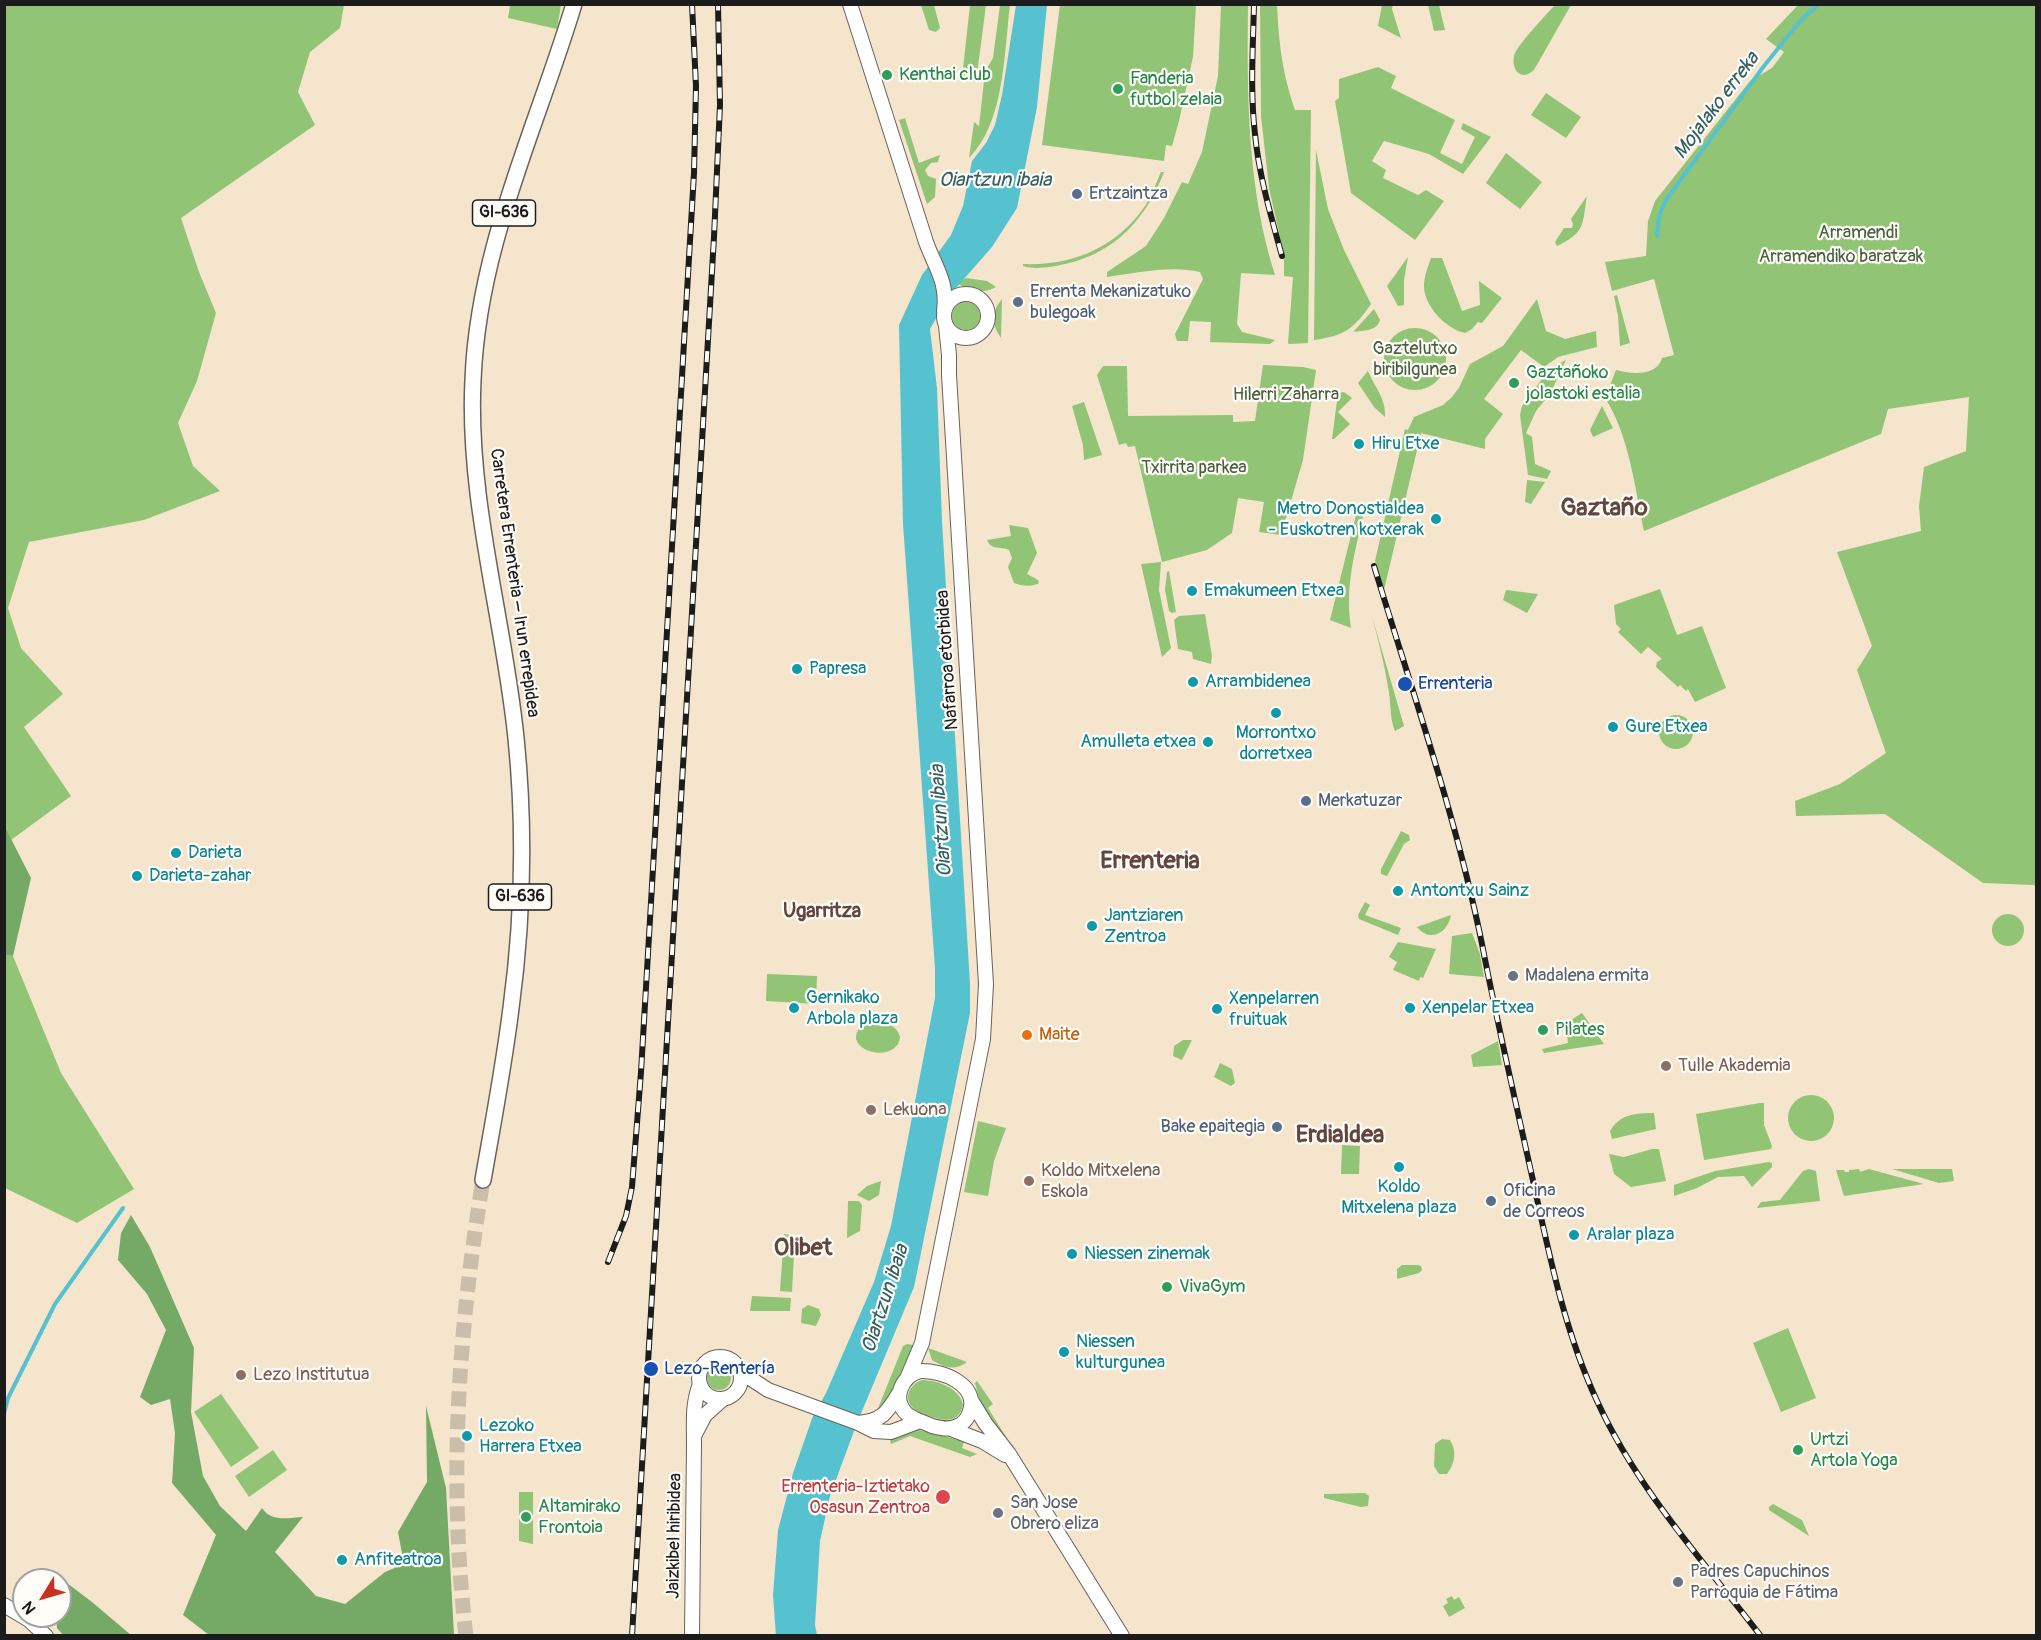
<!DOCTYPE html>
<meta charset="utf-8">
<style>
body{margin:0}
#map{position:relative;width:2041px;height:1640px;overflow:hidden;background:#f5e5cd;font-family:Pangolin,sans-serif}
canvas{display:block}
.frame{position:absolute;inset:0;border:6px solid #1c1c1c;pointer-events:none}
.north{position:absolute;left:12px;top:1568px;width:60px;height:60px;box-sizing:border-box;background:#fdfcf7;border:2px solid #a3a29f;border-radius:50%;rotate:233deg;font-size:16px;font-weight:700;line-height:24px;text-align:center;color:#1c1c1c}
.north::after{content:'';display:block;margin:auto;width:21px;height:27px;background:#c8321e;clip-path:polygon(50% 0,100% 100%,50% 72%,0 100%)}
</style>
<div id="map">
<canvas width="2041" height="1640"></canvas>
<div class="frame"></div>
<div class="north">N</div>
</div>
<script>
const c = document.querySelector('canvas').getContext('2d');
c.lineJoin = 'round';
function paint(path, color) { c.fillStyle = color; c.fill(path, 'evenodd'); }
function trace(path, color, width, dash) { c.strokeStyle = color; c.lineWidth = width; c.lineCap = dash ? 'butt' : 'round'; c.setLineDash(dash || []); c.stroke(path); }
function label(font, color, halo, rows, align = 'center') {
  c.font = font + ' Pangolin,sans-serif'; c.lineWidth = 4.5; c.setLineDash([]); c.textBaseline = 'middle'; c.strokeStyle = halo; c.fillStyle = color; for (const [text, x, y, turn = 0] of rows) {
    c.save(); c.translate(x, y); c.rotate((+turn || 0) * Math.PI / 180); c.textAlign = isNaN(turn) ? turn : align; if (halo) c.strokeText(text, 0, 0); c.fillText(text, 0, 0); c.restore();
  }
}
paint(new Path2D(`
 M5,5h339l-4,23 -30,24 -12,40 17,33 -134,93 18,54 17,41 -19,68 -19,42 15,43 27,25 -76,29 -115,22 -21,66 13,40 42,46 -39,33 47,69 -60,44 -6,-13z
 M510,5h51l-4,24 -49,-11z
 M921,5h13l6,23 -4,4 -7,-2z
 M970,5h16l-10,77 -14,-4z
 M1000,5h10c-6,47 -5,117 -41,153l5,-36 5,4 6,-54 8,-14z
 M1060,5h136l-3,52 -14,64 -7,25 -6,-1 -2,16 -122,-16z
 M1221,5h27c-1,91 -1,182 27,270l-34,-2 -4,51 5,8 33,8 -5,4 -60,-2 1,-20 -21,-1 -2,20h-11l-2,-7 28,-55 -3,-7c-29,-7 -63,1 -93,5v-5l39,-26 18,-28 18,-36 6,2 14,-32 16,-76z
 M1260,5h17c2,39 5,67 18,105h16l-3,233 -19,1 -1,-1 5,-66 -9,-1v-21l-15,-67 -8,-72z
 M1382,5h11l-1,4 9,29 -23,-12z
 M1428,5h11l6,25 -11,1z
 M1555,5h16l-37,65c-13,12 -23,0 -20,-14 2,-10 33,-42 41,-51z
 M1798,5h238v881l-2,-1 -51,-2 -98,-69 -89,2 -1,-15 45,-17 46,-31 -29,-83 15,-24 -35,-94 84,-21 -2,-25 5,-39 42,-16 3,-54 -81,12 -7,25 -237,97c-9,-43 -15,-96 -39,-133l11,-28c14,4 41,7 46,-12l12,-3 -20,-76 -42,12 -7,-29 41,-6 2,-35 7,-20 95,-120 22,-13 12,-16 -18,-13z
 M1378,67l18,9 -5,12 64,32 -15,33 22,11 13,-27 -14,-8 2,-6 28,14 -28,37 -34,-20 -45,-13 -12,20 14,9 -3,8 35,17 8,-5 18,11 -29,39 -64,-47 -16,-92 4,-3v-19z
 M1546,93l35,24 -15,21 -35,-23z
 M905,118l14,45 21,-8 -2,7 -7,1 -6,7 3,6 8,3 -1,18 -8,7 -28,-84z
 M1316,150l12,59 16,41 27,54c-17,25 -27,32 -57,36z
 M1506,153l36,29 -22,27 -34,-26z
 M1161,172h3c-18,47 -49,81 -99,92 -13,3 -30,6 -42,2v-2c49,2 93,-16 122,-58 7,-10 11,-23 16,-34z
 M1587,196c-5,29 -1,36 -30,50l-2,-4 9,-14h8l1,-4 -2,-5z
 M1408,257l-4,23v25l-6,1 -11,-20z
 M1431,258h11l20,53 18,-6 -1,-24 23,17 -20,25 -4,-1 -6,7 -7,4c-19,-4 -41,-27 -41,-47 0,-10 4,-19 7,-28z
 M966,278l21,3 9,6c-13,8 -27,2 -40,-4z
 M1617,295l13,48 -10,3 -2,-30 -4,-20z
 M1002,299l-1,39c-10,-14 -10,-26 1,-39z
 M1537,299l9,32 19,8 31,-8 1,16 -39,10 -14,10 -23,-17 -37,49 19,15 -18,25v10l-64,-16 -37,157 -9,-29 30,-132 3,1 6,-13 29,-12 8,-7 8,-10 11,-24 33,-18z
 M952 316a14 14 0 1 1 28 0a14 14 0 1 1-28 0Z
 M1374,309l6,11c-4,12 -16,10 -27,12z
 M1384 359a31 31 0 1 1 62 0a31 31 0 1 1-62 0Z
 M1566,360l-16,34 -14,17 -10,22 6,4 3,27 16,7 -4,8 -19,-4 -8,-60 2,-9 28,-38z
 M1263,365l40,2 13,3 -13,90 -22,75 -22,-3 5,-30 -26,-4 -6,35 -25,17 -45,12 -27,-116 -7,1 -2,-4 -7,2 -22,-70 6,-9h24l1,50 105,-1v7l22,-1z
 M1368,371c7,17 18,27 17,46l-11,-10 -16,-24z
 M1344,392l8,6 -14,14 12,12 -16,15h-2l6,-46z
 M1084,402l18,53 -18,5 -1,-15 -11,-39z
 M1602,406l11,22 -20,9 -3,-7z
 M1527,480l18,2 -14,22 -6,-2z
 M1356,515l7,1c-9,40 -18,71 -12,112l-21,-8z
 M1009,525l19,3 9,25 -10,21 11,6 1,3c-6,4 -18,3 -25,0l-6,-16 4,-9 -3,-8c-9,-4 -17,1 -22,-10l24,-4z
 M1161,562l-2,28 12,58 -9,9 -21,-93z
 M1169,571l7,41 -4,1 -3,-2 -4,-21 2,-18z
 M1660,589l17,46 25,-9 24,62 -31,14 -7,-13 -2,2 -6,-6 -2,2 -22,-20 1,-5 5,-3 -14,-12 -7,7 -23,-22 3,-3 -5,-5 -2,-19z
 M1506,590l32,4 -11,19 -24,-13z
 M1371,613l33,113 -9,5c-5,-12 -4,-25 -6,-38 -4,-27 -11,-54 -18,-80z
 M1205,614l7,42 -1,8 -18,-5 -1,-7 -14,-3 -4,-29 5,-4z
 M1659 732a17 17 0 1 1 34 0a17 17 0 1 1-34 0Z
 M1401,831l8,4 1,5 -6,4 -17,32 -6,-2v-5z
 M1365,902l5,3 -5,10 36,13 -3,7 -39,-16 -1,-4z
 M1992 930a16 16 0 1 1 32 0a16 16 0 1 1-32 0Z
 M1451,915c-3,18 -21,28 -34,12z
 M1472,933l8,21 4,23 -35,-3 3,-38z
 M1398,942l38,7 -13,29 -3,-1 -1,4 -26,-11 4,-8 -8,-5z
 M5,955l8,1 48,117 73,116 -57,34 -72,-35z
 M767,974l50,2 -1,28 -50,-3z
 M1582,1013l22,31 -60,9 -2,-4 26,-6 -3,-19z
 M870,1023c13,1 26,-1 30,14 -1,21 -38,20 -44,2 0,-10 5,-14 14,-16z
 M1183,1040h9l-10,20 -9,-4 1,-10z
 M1498,1041l4,24 -29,2 -2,-12z
 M1220,1063l12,6 3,14 -4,3 -17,-9z
 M1788 1118a23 23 0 1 1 46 0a23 23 0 1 1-46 0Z
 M1760,1103h4v22l8,21 -1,3 -67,11 -8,-46z
 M1654,1113l2,16 -44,10 -2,-8c10,-17 26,-18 44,-18z
 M978,1121l28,7 -12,33 -6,35 -24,-4z
 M1342,1145l18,1 -1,28h-18z
 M1652,1149h7l7,32 -35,6 -17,-13 -5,-20 15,3z
 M1769,1162l3,1v4l-20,20 -8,-11 -26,1 -21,11 -23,8v-11l41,-14z
 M1809,1169l7,2 4,30 -63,7 4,-6 19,-2 23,-29z
 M1859,1169l1,3 9,-3 55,15 -80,12 -8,-26h8l1,2h4v-2z
 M1892,1169h60l2,12 -15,2z
 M881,1181l-2,14 -10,6 -12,-6 10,-9z
 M848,1201h11l3,4 -2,26 -13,7z
 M784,1234l11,2 -3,56 -12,-1z
 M1402,1265h16l3,1 1,4 -3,3 -22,6v-10z
 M752,1296l39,2 -1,13h-40z
 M808,1305l11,4 2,6 -5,11 -15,-3 1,-14z
 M1788,1328l28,70 -35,14 -28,-69z
 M907,1344l6,1 -2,13 -5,11 -8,10 -12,27 -9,5 26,-65z
 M928,1348l39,14c-12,9 -22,6 -35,-2z
 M707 1378a12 12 0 1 1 24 0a12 12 0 1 1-24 0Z
 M922,1380c15,0 38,8 41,25 -4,19 -19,16 -34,11 -6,-2 -13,-4 -17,-9 -9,-11 -1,-23 10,-27z
 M977,1381l16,23 -5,4 20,32c-23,-22 -25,-27 -33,-57z
 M221,1394l38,54 -28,19 -37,-55z
 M916,1429c17,5 32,7 48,13l-2,6 15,6 -7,3 -60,-21 -19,8 -1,-4 2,-3z
 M1442,1439l8,1c7,11 5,24 -3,34h-8l-5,-8 1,-22z
 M273,1450l14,20 -38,27 -14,-21z
 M519,1492h14v52l-14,-3z
 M1365,1493l4,3 -1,10 -7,1 -37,-9v-4z
 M1773,1504l29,16 7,16 -40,-26v-3z
 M1452,1596l2,4 5,-3 6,11 -16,9 -6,-11 5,-3 -2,-4z`), '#92c475');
paint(new Path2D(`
 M5,827l26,51 -18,78 -8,-1z
 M131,1215l19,32 44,101 -3,64 12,64 17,30 26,25 16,-23c9,14 26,10 41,9l-28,35 41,44 29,8 40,-32 19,-8 -6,-32 29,-50 -1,-76 20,82 8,147h-245l-26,-20 33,-80 -44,-52 3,-50 -5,-34 -19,6 -11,-8 26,-67 -19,-36 -29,-34 3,-27z
 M51,1571l41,31 39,33h-68l-6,-7 -1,-12h4v-36h-8z`), '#75aa66');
paint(new Path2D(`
 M1016,5h31l-10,102 -20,101 -25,39 -43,49 -19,33 7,59 5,133 28,463v29l-56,274 -57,136 -27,73 -10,45 -5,84 2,10 -41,1 -3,-41 5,-65 15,-57 20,-57 13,-23 48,-111 17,-56 44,-228v-30l-32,-444 -4,-199 23,-50 29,-40 12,-29 9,-45 14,-18 9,-18 7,-30z`), '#56c2cf');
trace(new Path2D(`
 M1657,236l2,-20 7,-16 98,-134 36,-45 19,-17
 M4,1414l4,-16 47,-94 68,-96`), '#56c2cf', 4);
trace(new Path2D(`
 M466,1636c-18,-153 -8,-306 17,-456`), '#cabdaa', 15, [15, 8]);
const secondary = new Path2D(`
 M850,4l76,238c9,25 22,40 18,69
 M944 316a22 22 0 1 1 44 0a22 22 0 1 1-44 0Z
 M699 1378a21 21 0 1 1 42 0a21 21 0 1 1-42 0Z
 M739,1371l29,19 90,33 16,8 17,1 29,-11
 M920,1371c21,-1 59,13 50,40 -2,8 -8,14 -15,16 -8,3 -15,1 -23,-1 -8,-4 -18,-6 -25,-12 -16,-15 -5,-38 13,-43z
 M908,1376l14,-33 61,-304 3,-55 -37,-609v-20l-3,-29
 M971,1400l14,23 24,31 113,182
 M858,1423c24,-2 29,-10 41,-30
 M951,1429l31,12 23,14
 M694,1436l11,-21 18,-16
 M4,1605l25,15 17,16
 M692,1636l2,-192c0,-22 -2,-39 6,-60`);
const primary = new Path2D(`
 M483,1180c10,-57 21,-115 28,-172 12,-89 14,-181 5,-270 -12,-119 -49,-238 -43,-358 5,-133 63,-250 101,-376`);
trace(secondary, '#68625a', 16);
trace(primary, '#68625a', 18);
trace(secondary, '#fff', 14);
trace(primary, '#fff', 15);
const rail = new Path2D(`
 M1254,4c-1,43 -4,88 1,130 4,42 16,82 27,122
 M1374,566c38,125 82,250 108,378 15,78 33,155 50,232 17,77 32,155 66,227 39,85 105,158 162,232
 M608,1262l18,-46 6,-29 9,-115 53,-899 2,-87 -4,-82
 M632,1636l82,-1399 6,-132 -2,-101`);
trace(rail, '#1c1c1c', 6);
trace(rail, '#fdfcf7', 4, [11]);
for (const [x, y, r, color] of [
 [887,75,6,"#2e9e5b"],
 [1118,89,6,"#2e9e5b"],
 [1077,194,6,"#5c6f8a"],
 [1018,302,6,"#5c6f8a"],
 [1514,383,6,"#2e9e5b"],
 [1359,444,6,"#0f9aa8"],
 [1436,519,6,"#0f9aa8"],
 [1192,591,6,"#0f9aa8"],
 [797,669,6,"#0f9aa8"],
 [1193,682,6,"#0f9aa8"],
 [1405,684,8,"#1a4fb4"],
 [1276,713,6,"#0f9aa8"],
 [1613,727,6,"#0f9aa8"],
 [1208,742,6,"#0f9aa8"],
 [1306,801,6,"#5c6f8a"],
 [176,853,6,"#0f9aa8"],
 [137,876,6,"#0f9aa8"],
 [1398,891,6,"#0f9aa8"],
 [1092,926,6,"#0f9aa8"],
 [1513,976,6,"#6b7280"],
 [794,1008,6,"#0f9aa8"],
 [1410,1008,6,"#0f9aa8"],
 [1217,1009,6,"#0f9aa8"],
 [1543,1030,6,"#2e9e5b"],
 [1027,1035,6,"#e8710a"],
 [1666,1066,6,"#8d6e63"],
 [871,1110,6,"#8d6e63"],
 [1277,1127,6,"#5c6f8a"],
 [1399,1167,6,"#0f9aa8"],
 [1029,1181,6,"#8d6e63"],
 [1491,1201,6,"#5c6f8a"],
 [1574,1235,6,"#0f9aa8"],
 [1072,1254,6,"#0f9aa8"],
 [1167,1287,6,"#2e9e5b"],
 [1064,1352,6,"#0f9aa8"],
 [651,1369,8,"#1a4fb4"],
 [241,1375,6,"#8d6e63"],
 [467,1436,6,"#0f9aa8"],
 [1798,1450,6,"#2e9e5b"],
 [943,1497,8,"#e0444e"],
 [998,1513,6,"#6b7280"],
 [526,1517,6,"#2e9e5b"],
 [342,1560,6,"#0f9aa8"],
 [1678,1582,6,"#6b7280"]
]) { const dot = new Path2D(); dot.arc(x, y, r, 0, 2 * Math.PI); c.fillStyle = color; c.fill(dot); trace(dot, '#fdfcf7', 2); }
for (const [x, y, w] of [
 [504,213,63],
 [520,897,63]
]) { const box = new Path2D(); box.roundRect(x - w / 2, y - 13, w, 26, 4.5); c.fillStyle = '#fdfcf7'; c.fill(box); trace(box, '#1c1c1c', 1.5); }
label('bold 16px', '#1c1c1c', null, [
 ["GI-636",504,213],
 ["GI-636",520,897]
]);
label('18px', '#27864d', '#fdfcf7', [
 ["Kenthai club",899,75],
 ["Fanderia",1130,79],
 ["futbol zelaia",1130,100],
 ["Gaztañoko",1526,373],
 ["jolastoki estalia",1526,394],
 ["Pilates",1555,1030],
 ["VivaGym",1179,1287],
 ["Urtzi",1810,1440],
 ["Artola Yoga",1810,1461],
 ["Altamirako",538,1507],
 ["Frontoia",538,1528]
], 'left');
label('18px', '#4e5e75', '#fdfcf7', [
 ["Ertzaintza",1089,194],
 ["Errenta Mekanizatuko",1030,292],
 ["bulegoak",1030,313],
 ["Merkatuzar",1318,801],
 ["Bake epaitegia",1265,1127,"right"],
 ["Oficina",1503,1191],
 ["de Correos",1503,1212]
], 'left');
label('18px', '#4b5f40', '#fdfcf7', [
 ["Arramendi",1858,233],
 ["Arramendiko baratzak",1841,257],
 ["Gaztelutxo",1415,349],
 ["biribilgunea",1415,370],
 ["Hilerri Zaharra",1286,395],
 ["Txirrita parkea",1194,468]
]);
label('18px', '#0d838f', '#fdfcf7', [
 ["Hiru Etxe",1371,444],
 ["Metro Donostialdea",1424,509,"right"],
 ["- Euskotren kotxerak",1424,530,"right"],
 ["Emakumeen Etxea",1204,591],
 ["Papresa",809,669],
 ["Arrambidenea",1205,682],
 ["Gure Etxea",1625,727],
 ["Morrontxo",1276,733,"center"],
 ["dorretxea",1276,754,"center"],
 ["Amulleta etxea",1196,742,"right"],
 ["Darieta",188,853],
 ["Darieta-zahar",149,876],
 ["Antontxu Sainz",1410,891],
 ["Jantziaren",1104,916],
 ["Zentroa",1104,937],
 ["Gernikako",806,998],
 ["Arbola plaza",806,1019],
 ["Xenpelarren",1229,999],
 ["fruituak",1229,1020],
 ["Xenpelar Etxea",1422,1008],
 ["Koldo",1399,1187,"center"],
 ["Mitxelena plaza",1399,1208,"center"],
 ["Aralar plaza",1586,1235],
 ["Niessen zinemak",1084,1254],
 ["Niessen",1076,1342],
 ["kulturgunea",1076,1363],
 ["Lezoko",479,1426],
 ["Harrera Etxea",479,1447],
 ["Anfiteatroa",354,1560]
], 'left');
label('18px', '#1c1c1c', '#fdfcf7', [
 ["Carretera Errenteria – Irun errepidea",514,583,82],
 ["Nafarroa etorbidea",948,660,-94],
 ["Jaizkibel hiribidea",675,1536,-89]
]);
label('18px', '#164399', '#fdfcf7', [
 ["Errenteria",1418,684],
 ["Lezo-Rentería",664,1369]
], 'left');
label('18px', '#5b616d', '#fdfcf7', [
 ["Madalena ermita",1525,976],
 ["San Jose",1010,1503],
 ["Obrero eliza",1010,1524],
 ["Padres Capuchinos",1690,1572],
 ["Parroquia de Fátima",1690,1593]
], 'left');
label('18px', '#c56008', '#fdfcf7', [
 ["Maite",1039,1035]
], 'left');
label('18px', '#785e54', '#fdfcf7', [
 ["Tulle Akademia",1678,1066],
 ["Lekuona",883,1110],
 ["Koldo Mitxelena",1041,1171],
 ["Eskola",1041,1192],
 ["Lezo Institutua",253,1375]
], 'left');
label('18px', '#be3a42', '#fdfcf7', [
 ["Errenteria-Iztietako",930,1487],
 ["Osasun Zentroa",930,1508]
], 'right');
label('italic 20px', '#335e64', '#fdfcf7', [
 ["Mojalako erreka",1717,106,-53],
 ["Oiartzun ibaia",995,181],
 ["Oiartzun ibaia",942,821,-94],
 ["Oiartzun ibaia",886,1299,-72]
]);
label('bold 20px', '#61453e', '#fdfcf7', [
 ["Ugarritza",822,912]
]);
label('bold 24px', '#61453e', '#fdfcf7', [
 ["Gaztaño",1604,509],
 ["Errenteria",1150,862],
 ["Erdialdea",1340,1136],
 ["Olibet",803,1249]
]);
</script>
